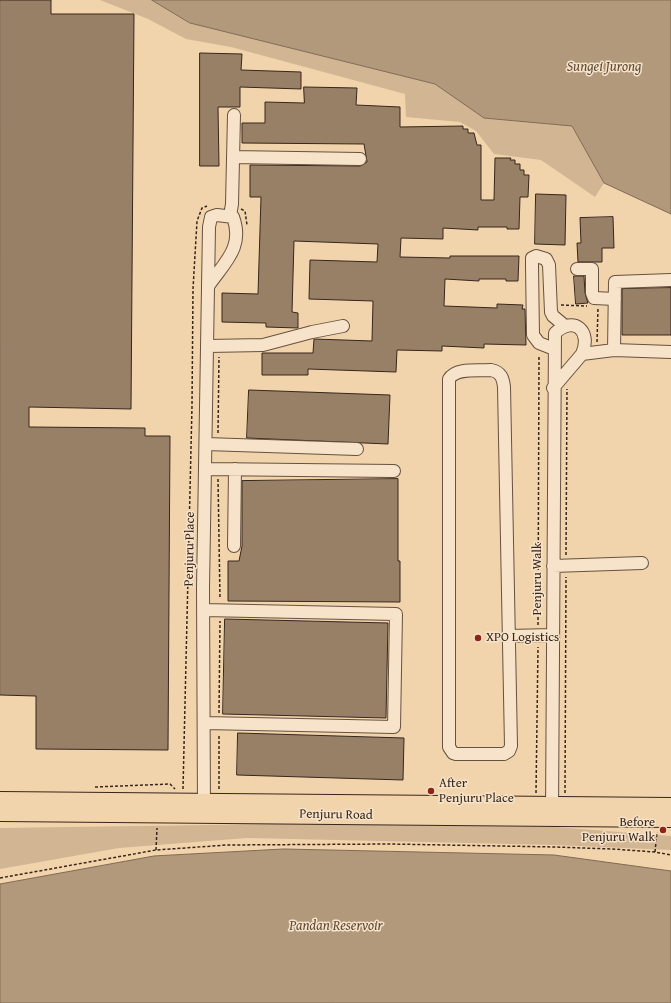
<!DOCTYPE html>
<style>
body{margin:0}
canvas{display:block;background:#f1d4ac}
</style>
<canvas width="671" height="1003"></canvas>
<script>
const c = document.querySelector('canvas').getContext('2d');
c.lineJoin = 'round';
function paint(path, color) { c.fillStyle = color; c.fill(path, 'evenodd'); }
function trace(path, color, width, dash) { c.strokeStyle = color; c.lineWidth = width; c.lineCap = dash ? 'butt' : 'round'; c.setLineDash(dash || []); c.stroke(path); }
function label(font, color, halo, rows, align = 'center') {
  c.font = font + ' "Gentium Book Plus",serif'; c.lineWidth = 3; c.setLineDash([]); c.textBaseline = 'middle'; c.strokeStyle = halo; c.fillStyle = color; for (const [text, x, y, turn = 0] of rows) {
    c.save(); c.translate(x, y); c.rotate((+turn || 0) * Math.PI / 180); c.textAlign = isNaN(turn) ? turn : align; if (halo) c.strokeText(text, 0, 0); c.fillText(text, 0, 0); c.restore();
  }
}
paint(new Path2D(`
 M100,0h52l38,23 245,61 49,34 88,8 32,57 -9,14 -54,-37 -47,-6 -18,-23 -16,-9 -54,-5 -1,-23 -174,-47 -45,-8 -38,-20z
 M276,824l279,3 116,9v14l-116,-5 -308,-7 -128,10 -119,21v-41z`), '#d2b694');
const water = new Path2D(`
 M152,0h519v214l-67,-31 -32,-57 -88,-8 -49,-34 -245,-61z
 M284,849l270,6 117,16v132h-671v-119l154,-28z`);
paint(water, '#b2997b');
trace(water, '#816b55', 1);
const building = new Path2D(`
 M0,0h51v14h83l-3,395 -102,-2v20l116,1v8h25l-2,314 -132,-1v-53l-36,-1z
 M200,53l42,1 -1,16 60,2v17l-61,-2v20h-22l1,59h-19z
 M304,87l53,1 -1,17 44,2v20l63,-1v3h5v4h6l3,12h4v55h13l1,-42h16l-1,2h5v4h5v6h4v5h5l-1,22h-8l-1,32h-12v-2h-29v3l-35,-2v11l-42,-1 -1,19 50,1v-2h69l-1,25h-12v-2h-27v2l-34,-2 -1,27 53,2v-4l26,1 -1,4h3l1,36 -42,-1v4l-42,-2v5l-45,-1 -1,22 -88,-3v6h-46v-22h51l1,-14 58,2 1,-40 -64,-2 1,-39 67,2 1,-18 -84,-3 -2,71 6,1v15l-32,-1v-4l-44,-1v-29l36,1 3,-97h-11v-32l110,1 7,-4 -3,-18 -122,-1v-20h23v-21l39,1z
 M536,194l30,1 -1,50 -30,-1z
 M613,217l1,31h-12v14h-24l-1,-19h4l-1,-25z
 M574,276h10l1,17 3,10 -12,1z
 M671,288v47h-49v-46z
 M249,390l141,5 -2,49 -141,-6z
 M398,479v82h2v41l-172,-1v-40h11l3,-15v-65z
 M225,619l163,4 -2,95 -163,-4z
 M238,733l166,5 -1,42 -166,-5z`);
paint(building, '#988067');
trace(building, '#38261c', 1);
const minor = new Path2D(`
 M233,157l127,2
 M230,216l2,-12 2,-89
 M577,269h15v24l2,5 21,1
 M208,346l55,-1 49,-13 31,-6
 M554,349l-15,-6 -6,-8 -1,-70v-7l4,-2 10,3 3,6 2,47 2,4 12,10
 M614,350l1,-68 56,-2
 M582,354l32,-4 57,2
 M491,370c10,2 12,8 13,17l7,359 -2,5 -5,3h-48l-3,-1 -4,-6v-368c7,-12 31,-8 42,-9z
 M206,444l151,5
 M205,469l189,2
 M234,546l1,-77
 M553,566l89,-3
 M204,610l192,4 -2,113 -189,-4
 M509,636l43,-1
 M204,810l-1,-222 6,-361 2,-10 6,-2 16,2c11,30 -8,45 -24,68
 M552,813l3,-480c19,-18 37,-2 27,21l-29,34`);
const major = new Path2D(`
 M0,800l671,6
 M0,813l671,6`);
trace(minor, '#665240', 14);
trace(major, '#38261c', 18);
trace(new Path2D(`
 M241,209l4,2 2,14
 M561,305l26,1
 M597,342l1,-34
 M218,433l1,-76
 M218,479l2,120
 M566,555l1,-166
 M538,625l1,-270
 M219,713l1,-92
 M95,787l75,-3 5,5
 M183,789l9,-383 1,-117 4,-68 5,-13 5,-2
 M219,789v-54
 M536,793l2,-146
 M565,793l1,-216
 M156,850l1,-22
 M655,852l2,-20
 M0,878l156,-28 71,-5 163,-1 165,3 57,2 43,3 16,3`), '#38261c', 1.5, [3, 2]);
trace(minor, '#f6e3c9', 12);
trace(major, '#f1d4ac', 16);
for (const [x, y, r, color] of [
 [478,638,4,"#8f2418"],
 [431,791,4,"#8f2418"],
 [663,830,4,"#8f2418"]
]) { const dot = new Path2D(); dot.arc(x, y, r, 0, 2 * Math.PI); c.fillStyle = color; c.fill(dot); trace(dot, '#f6e3c9', 1.5); }
label('13px', '#38261c', '#f6e3c9', [
 ["Penjuru Place",190,549,-89],
 ["Penjuru Walk",538,579,-90],
 ["Penjuru Road",336,815,1]
]);
label('13px', '#38261c', '#f6e3c9', [
 ["XPO Logistics",486,638],
 ["After",439,784],
 ["Penjuru Place",439,799],
 ["Before",655,823,"right"],
 ["Penjuru Walk",655,838,"right"]
], 'left');
label('italic 14px', '#5d4838', '#f6e3c9', [
 ["Sungei Jurong",604,67],
 ["Pandan Reservoir",336,926]
]);
</script>
